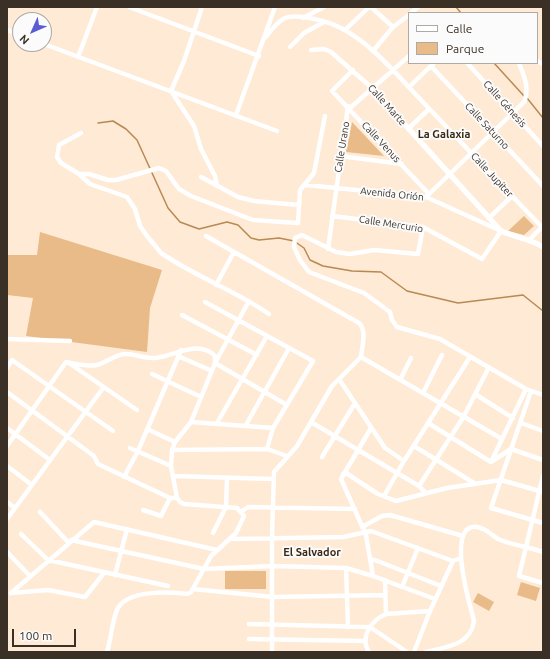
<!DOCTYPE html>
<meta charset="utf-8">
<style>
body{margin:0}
#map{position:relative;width:550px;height:659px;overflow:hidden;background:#feead5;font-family:Ubuntu,sans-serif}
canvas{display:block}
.frame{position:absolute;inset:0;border:8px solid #3a3026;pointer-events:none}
.legend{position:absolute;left:408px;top:12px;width:130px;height:52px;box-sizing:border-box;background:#fbfbfb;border:1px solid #aeaaa6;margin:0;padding:5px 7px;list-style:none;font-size:12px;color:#3a3026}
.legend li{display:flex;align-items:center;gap:8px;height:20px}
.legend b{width:20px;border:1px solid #aeaaa6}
.north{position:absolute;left:12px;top:12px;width:40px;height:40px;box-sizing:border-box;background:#fbfbfb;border:1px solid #aeaaa6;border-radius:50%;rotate:225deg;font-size:11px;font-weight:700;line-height:16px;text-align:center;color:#3a3026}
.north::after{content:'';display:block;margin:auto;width:14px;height:18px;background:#5b5dd5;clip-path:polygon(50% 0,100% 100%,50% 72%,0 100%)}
.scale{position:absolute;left:12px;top:629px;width:64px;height:18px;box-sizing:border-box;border:2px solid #3a3026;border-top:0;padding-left:5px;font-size:12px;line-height:14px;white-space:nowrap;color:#3a3026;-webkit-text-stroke:3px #fbfbfb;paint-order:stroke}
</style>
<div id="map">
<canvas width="550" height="659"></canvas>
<div class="frame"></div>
<ul class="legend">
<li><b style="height:5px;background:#fff"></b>Calle</li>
<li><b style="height:11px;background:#e9bb89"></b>Parque</li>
</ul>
<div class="north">N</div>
<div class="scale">100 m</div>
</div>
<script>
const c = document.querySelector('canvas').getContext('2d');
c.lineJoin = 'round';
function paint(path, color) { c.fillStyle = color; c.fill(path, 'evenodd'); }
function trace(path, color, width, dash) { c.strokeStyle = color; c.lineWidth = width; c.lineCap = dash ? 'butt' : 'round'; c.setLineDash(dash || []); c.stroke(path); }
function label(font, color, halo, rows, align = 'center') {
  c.font = font + ' Ubuntu,sans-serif'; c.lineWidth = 4; c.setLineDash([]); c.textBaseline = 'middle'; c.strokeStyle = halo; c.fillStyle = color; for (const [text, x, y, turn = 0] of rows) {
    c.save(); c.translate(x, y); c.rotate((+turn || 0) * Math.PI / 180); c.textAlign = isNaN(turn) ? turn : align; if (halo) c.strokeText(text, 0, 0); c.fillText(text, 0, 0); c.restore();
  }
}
paint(new Path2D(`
 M352,122l32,34 -38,-4z
 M524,216l10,10 -10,9 -16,-4z
 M40,232l122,38 -12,38 -3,44 -121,-16 7,-38 -26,-3v-40h30z
 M225,571h41v18h-41z
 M521,582l19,6 -4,13 -19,-6z
 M478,593l16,9 -5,9 -16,-9z`), '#e9bb89');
trace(new Path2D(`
 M456,7l5,6
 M494,63l30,33
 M527,98l16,20
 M98,123l15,-2 13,8 11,11 31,68 12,14 19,7 28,-7 11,3 13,13 8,2 20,-2 15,3 10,7 6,12 13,6 29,5 29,1 26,19 51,12 65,-8 20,16`), '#b98953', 1.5);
trace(new Path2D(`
 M129,7l130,49
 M202,7l-18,54 -13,30 23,35 7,23 14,27 2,10
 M371,7l22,20
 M411,13l7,-6
 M303,18l21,-11
 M7,30l13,5
 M345,30l24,-23
 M266,37c5,-7 11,-15 19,-19 13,-5 45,4 56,10 32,17 55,46 79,71 41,43 81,86 122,128
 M44,44l233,87
 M290,47l14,-14 20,-11
 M311,50l13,-1 7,3 41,36
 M373,51l20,-24 16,-12
 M78,57l19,-50
 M537,61l6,3
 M467,63l76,83
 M431,66l112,120
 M353,70l-21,21 97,103
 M409,87l25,-24
 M350,108l59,-52
 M236,115l39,-108
 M408,129l21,-20
 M81,133l-22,12 -2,12 4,6 18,11h10l19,6h8l43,-12 7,3 13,18 12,7 62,24 45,3 2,-33 14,-17 11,-57
 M340,156l62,8
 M79,174l11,10 37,13 8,12 5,17 7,10 14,17 8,5c32,21 69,34 100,56
 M201,177l37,20 16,4 45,4
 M302,187l4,-2 120,12 75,34 -19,28 -59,-32 -91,-11
 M426,197l98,-95c6,-14 0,-26 -5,-39
 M489,218l23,-22
 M423,227l-5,27 -44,-4 -24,4 -14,-2 -34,-17 -7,3 -1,9 6,13 9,12 55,21 26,19 2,8 5,7 43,12 86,50 17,6
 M206,236l153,87c8,7 3,24 2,34l-29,29 -35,60 -23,26 -2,65v115
 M529,240l14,-14
 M328,249l20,-143
 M216,285l18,-33
 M249,301l-34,62 72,42
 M205,302l108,59 -40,67 -6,21
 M182,315l75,40
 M7,339l63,2
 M178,356l34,15
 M361,357l141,82
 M66,362c10,2 21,5 31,3 9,-2 20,-12 29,-11 10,0 19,5 30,4 19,-2 42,-19 59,-2v7l-24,59 -16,20 -3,8 -1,16 6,32 3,4 4,2 53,4 7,8 -8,17 -25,23 -20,36 -3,2c-18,-2 -62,-5 -71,16 -5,12 -6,29 -10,42
 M69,363l68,47
 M7,368l5,-8 101,71
 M152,374l49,23
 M339,379l46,69 19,13
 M400,380l11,-22
 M531,391l-40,117 52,15
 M7,392l87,64 4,8 72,34h7
 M423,393l19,-38
 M475,394l38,24
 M191,422l82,6
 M311,422l108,64 7,7
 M217,423l50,-87
 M428,423l63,39 20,-13 32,11
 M521,423l22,8
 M246,425l43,-77
 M7,428l43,32
 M371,428l-30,51 25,56 7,41
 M147,429l28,13
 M7,446l59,-84
 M414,446l60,37
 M130,448l41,18
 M172,450l95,-1 20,7
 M322,457l33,-54
 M491,462l35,-73
 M7,466l25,19
 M343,474l3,-1 32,21 18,7 51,-13 54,-8 42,12
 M174,476l99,3
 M543,476l-24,100 24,7
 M124,477l14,-26 43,-101
 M419,486l45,-70 25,-49
 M384,496l20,-35 66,-104
 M7,502l8,6
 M143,510l18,6 9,-18
 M242,511l6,-4 107,2
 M40,512l28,30
 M7,519l96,-131
 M362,527l20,-11 8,-1 73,21
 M213,533l13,-26 1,-29
 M21,534l27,26 120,26
 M232,539l111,-2 28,-6 82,30 8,-3
 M71,540l133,29 69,-3 73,2 27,8 62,23
 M7,552l23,24
 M370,560h5l66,26
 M346,568l2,59
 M115,575l12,-46
 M385,580l1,34
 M402,587l16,-39
 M193,589l80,8 112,-2
 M11,593l83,-71 123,28
 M11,593l37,-3 37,7 19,-24
 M249,624l121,3 37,25
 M249,639l116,2
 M369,652c-10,-15 3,-32 17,-38l44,-3
 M414,652l16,-41 23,-50
 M426,652c20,-5 45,-7 48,-31 -4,-16 -29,-98 3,-94 9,1 14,8 21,12 14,6 31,8 45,13`), '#fff', 4.5);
trace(new Path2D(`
 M372,88l129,143c14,6 30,8 42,16`), '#fff', 5.5);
label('10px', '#3a3026', '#fbfbfb', [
 ["Calle Génesis",505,104,48],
 ["Calle Marte",387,105,48],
 ["Calle Saturno",487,126,47],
 ["Calle Venus",381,142,47],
 ["Calle Urano",342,147,-81],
 ["Calle Jupiter",492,175,47],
 ["Avenida Orión",392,194,6],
 ["Calle Mercurio",391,224,9]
]);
label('bold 11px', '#3c2914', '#fbfbfb', [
 ["La Galaxia",444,134],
 ["El Salvador",312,552]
]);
</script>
